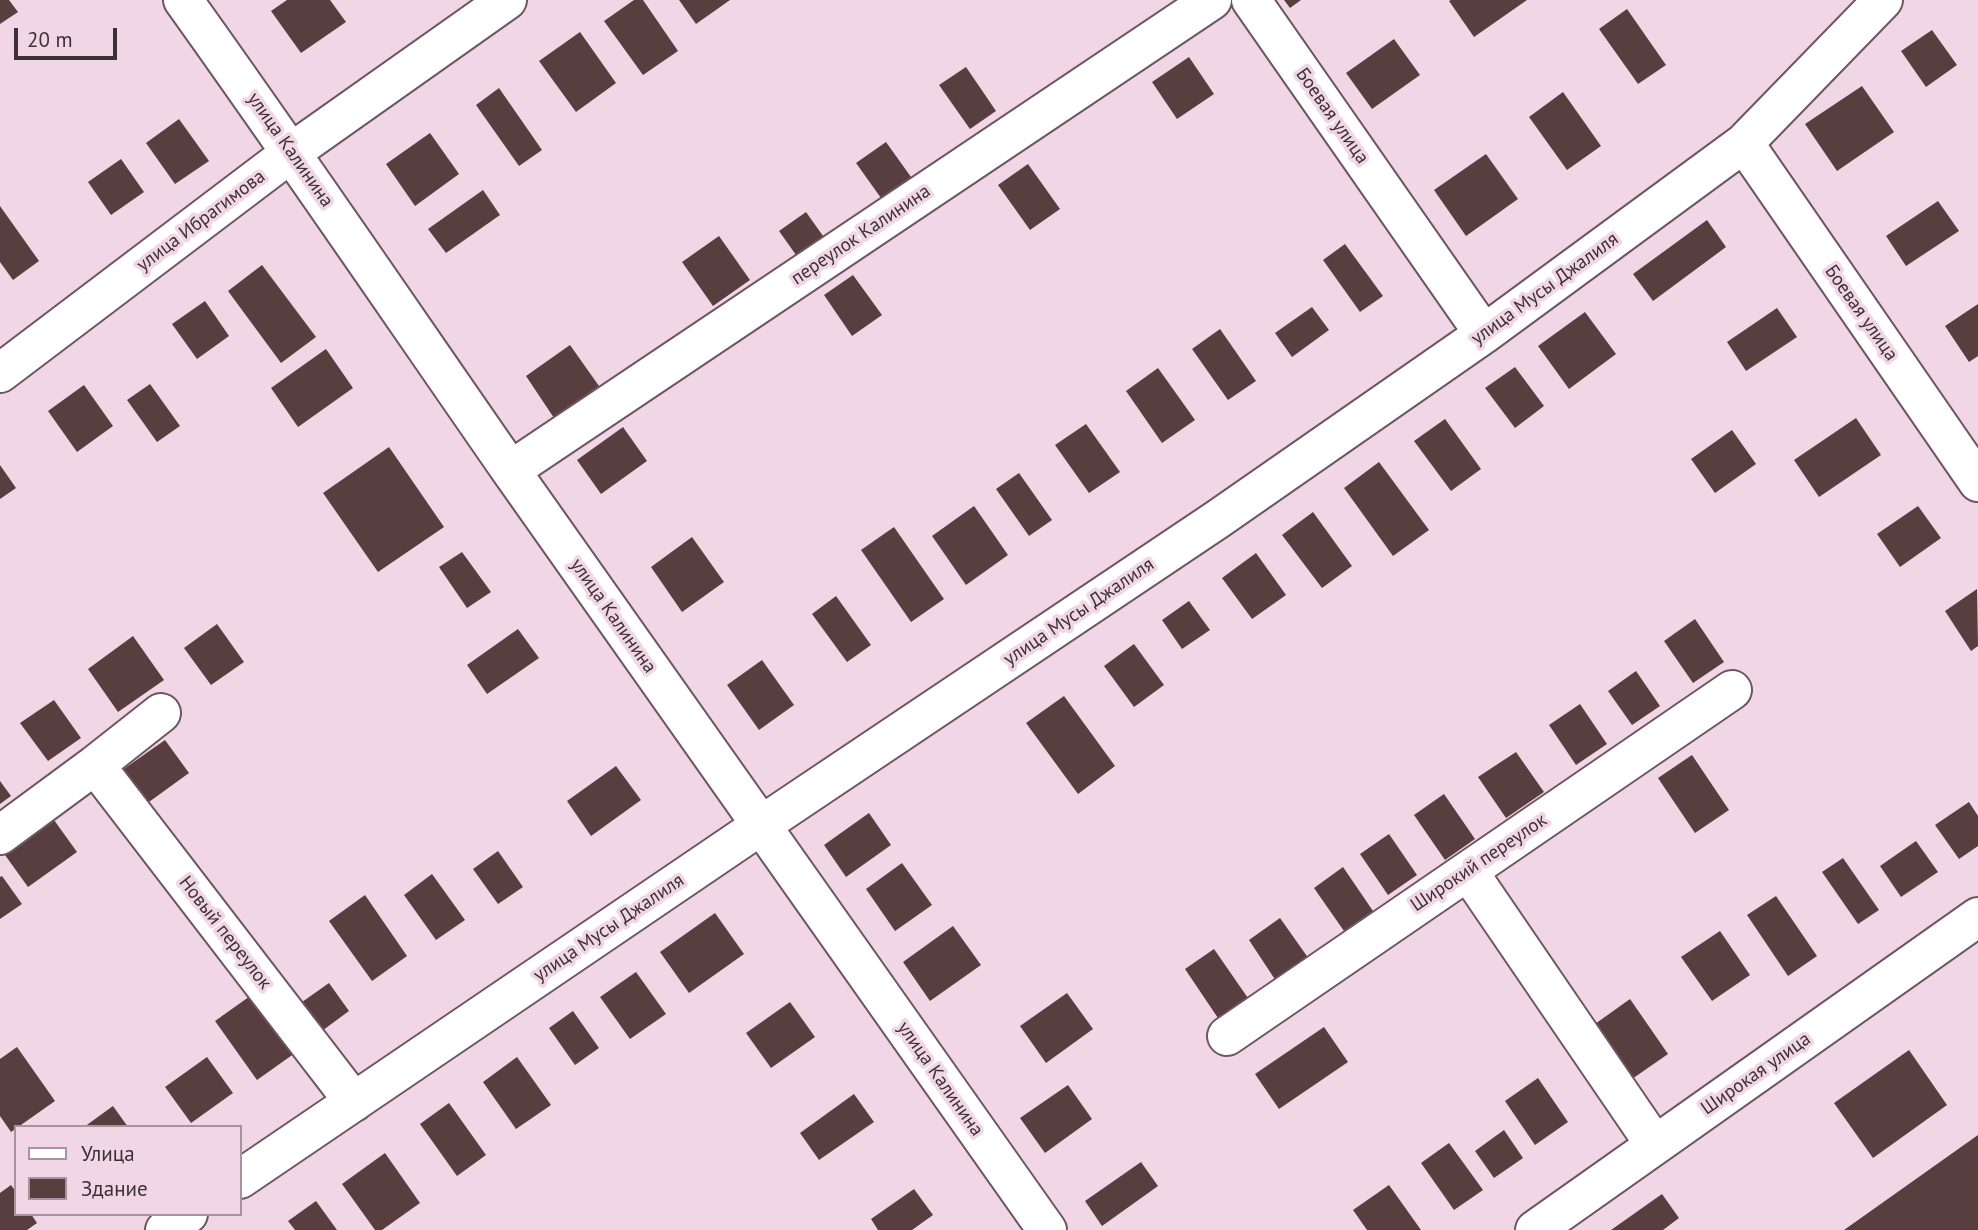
<!DOCTYPE html>
<meta charset="utf-8">
<style>
body{margin:0}
#map{position:relative;width:1978px;height:1230px;overflow:hidden;background:#f1d6e5;font-family:"PT Sans",sans-serif}
canvas{display:block}
.legend{position:absolute;left:14px;top:1125px;width:228px;height:91px;box-sizing:border-box;background:#f1d6e5;border:2px solid #a8949f;margin:0;padding:9px 12px;list-style:none;font-size:21px;color:#3b3036}
.legend li{display:flex;align-items:center;gap:14px;height:35px}
.legend b{width:35px;border:2px solid #a8949f}
.scale{position:absolute;left:14px;top:28px;width:103px;height:32px;box-sizing:border-box;border:4px solid #3b3036;border-top:0;padding-left:9px;font-size:21px;line-height:24px;white-space:nowrap;color:#3b3036;-webkit-text-stroke:5px #f1d6e5;paint-order:stroke}
</style>
<div id="map">
<canvas width="1978" height="1230"></canvas>
<ul class="legend">
<li><b style="height:9px;background:#fff"></b>Улица</li>
<li><b style="height:19px;background:#583e3f"></b>Здание</li>
</ul>
<div class="scale">20 m</div>
</div>
<script>
const c = document.querySelector('canvas').getContext('2d');
c.lineJoin = 'round';
function paint(path, color) { c.fillStyle = color; c.fill(path, 'evenodd'); }
function trace(path, color, width, dash) { c.strokeStyle = color; c.lineWidth = width; c.lineCap = dash ? 'butt' : 'round'; c.setLineDash(dash || []); c.stroke(path); }
function label(font, color, halo, rows, align = 'center') {
  c.font = font + ' "PT Sans",sans-serif'; c.lineWidth = 7; c.setLineDash([]); c.textBaseline = 'middle'; c.strokeStyle = halo; c.fillStyle = color; for (const [text, x, y, turn = 0] of rows) {
    c.save(); c.translate(x, y); c.rotate((+turn || 0) * Math.PI / 180); c.textAlign = isNaN(turn) ? turn : align; if (halo) c.strokeText(text, 0, 0); c.fillText(text, 0, 0); c.restore();
  }
}
paint(new Path2D(`
 M0,0h9l9,12 -18,12z
 M287,0h43l16,22 -45,31 -30,-42z
 M634,0h9l35,51 -35,24 -39,-54z
 M679,0h51l-34,24z
 M1284,0h17l-11,8z
 M1451,0h76l-53,37 -25,-36z
 M1627,9l39,56 -28,19 -39,-55z
 M1932,30l25,35 -31,22 -25,-36z
 M580,32l36,51 -40,29 -37,-51z
 M1394,39l26,36 -48,34 -26,-36z
 M1189,57l25,37 -37,25 -25,-37z
 M966,67l30,44 -26,18 -31,-44z
 M1862,86l32,46 -57,39 -32,-47z
 M499,88l43,62 -23,16 -43,-61z
 M1563,92l38,54 -34,24 -38,-53z
 M179,119l30,42 -34,23 -29,-41z
 M430,133l29,41 -44,32 -29,-42z
 M886,142l30,42 -30,21 -30,-42z
 M1486,154l32,45 -52,37 -32,-46z
 M121,159l23,33 -33,23 -23,-33z
 M1028,164l32,45 -30,21 -32,-45z
 M483,190l17,25 -54,38 -18,-24z
 M1938,201l21,30 -53,35 -20,-30z
 M0,206l39,55 -26,19 -13,-18z
 M806,212l22,31 -27,19 -22,-31z
 M1707,220l19,27 -73,54 -20,-27z
 M719,236l31,44 -37,26 -31,-44z
 M1345,244l38,52 -23,16 -37,-52z
 M262,265l54,72 -35,26 -53,-72z
 M853,275l29,40 -30,21 -28,-41z
 M205,301l24,35 -32,23 -25,-35z
 M1978,304v52l-9,6 -24,-36z
 M1312,307l17,23 -37,27 -17,-24z
 M1777,308l20,29 -51,34 -19,-29z
 M1585,312l31,42 -47,35 -31,-43z
 M1220,329l36,52 -28,19 -36,-51z
 M570,345l29,41 -45,32 -28,-42z
 M326,349l27,39 -55,39 -27,-39z
 M1515,367l29,39 -29,22 -30,-40z
 M1158,368l37,52 -33,23 -36,-52z
 M150,384l30,42 -23,16 -30,-42z
 M84,385l29,41 -36,26 -29,-41z
 M1856,418l25,37 -62,42 -25,-37z
 M1445,419l36,50 -30,22 -37,-50z
 M1086,424l34,48 -31,21 -34,-48z
 M623,427l24,34 -46,33 -24,-34z
 M1732,430l24,34 -41,29 -24,-34z
 M389,447l55,80 -66,45 -55,-79z
 M1379,462l50,68 -36,26 -49,-68z
 M0,465l16,23 -16,11z
 M1019,473l33,47 -23,16 -33,-47z
 M974,506l34,49 -42,30 -34,-49z
 M1918,506l23,32 -41,29 -23,-33z
 M1313,512l39,54 -30,22 -40,-53z
 M894,527l50,72 -33,23 -50,-72z
 M692,537l32,45 -42,30 -31,-45z
 M462,552l29,40 -24,16 -28,-41z
 M1256,553l30,42 -34,24 -30,-41z
 M1977,589l1,57 -7,5 -26,-40z
 M836,596l35,49 -24,17 -35,-48z
 M1189,601l21,29 -28,19 -20,-29z
 M1695,619l29,43 -31,21 -29,-42z
 M217,624l27,38 -33,23 -27,-37z
 M518,629l21,29 -52,36 -20,-29z
 M133,636l31,44 -46,32 -30,-43z
 M1134,644l30,41 -30,22 -30,-41z
 M762,660l32,45 -35,25 -32,-45z
 M1636,671l24,35 -28,19 -24,-34z
 M1064,696l51,70 -37,28 -52,-71z
 M54,700l27,38 -33,23 -28,-38z
 M1580,704l27,40 -31,21 -27,-40z
 M165,740l24,33 -47,34 -24,-34z
 M1516,752l28,40 -38,26 -28,-41z
 M1692,755l37,55 -34,23 -37,-55z
 M616,766l25,34 -50,36 -24,-35z
 M0,781l11,15 -11,8z
 M1444,794l31,45 -30,21 -31,-45z
 M1969,802l9,14v30l-19,13 -24,-34z
 M869,813l22,32 -45,32 -22,-32z
 M54,820l23,32 -49,35 -23,-32z
 M1389,834l28,41 -29,20 -28,-41z
 M1916,841l22,31 -37,25 -21,-31z
 M498,851l25,36 -25,17 -25,-35z
 M1843,858l36,52 -21,14 -36,-52z
 M902,863l30,42 -37,26 -29,-42z
 M1343,867l30,44 -29,20 -30,-43z
 M432,874l33,46 -29,20 -32,-45z
 M2,876l20,28 -22,15v-42z
 M365,895l42,61 -35,25 -43,-60z
 M1776,896l41,60 -29,20 -41,-61z
 M715,913l29,41 -55,39 -29,-41z
 M1280,918l29,41 -33,22 -27,-41z
 M953,926l28,39 -51,36 -27,-39z
 M1720,931l30,44 -38,26 -31,-44z
 M1214,949l36,52 -30,20 -35,-52z
 M636,972l30,42 -36,25 -30,-42z
 M329,983l20,28 -34,25 -20,-29z
 M1067,993l26,36 -47,34 -26,-37z
 M253,994l42,59 -38,27 -42,-59z
 M1630,999l38,55 -36,25 -37,-55z
 M790,1002l25,35 -44,31 -25,-35z
 M573,1011l26,37 -24,17 -26,-37z
 M1324,1027l24,35 -69,47 -24,-35z
 M17,1047l38,54 -44,31 -11,-16v-57z
 M1909,1050l38,55 -74,53 -39,-55z
 M207,1057l26,36 -42,30 -26,-36z
 M517,1057l34,48 -35,24 -33,-47z
 M1538,1078l30,44 -33,23 -30,-44z
 M1068,1085l24,34 -47,34 -25,-35z
 M854,1094l20,28 -55,38 -19,-27z
 M449,1103l37,52 -29,21 -37,-52z
 M113,1106l15,21h-44z
 M1504,1130l19,28 -29,20 -19,-27z
 M1978,1135v95h-134z
 M1449,1143l34,47 -29,20 -33,-47z
 M385,1153l35,50 -38,27h-7l-33,-46z
 M1141,1162l17,24 -56,40 -17,-25z
 M11,1185l5,7v22h15l6,9 -10,7h-27v-37z
 M1389,1185l32,45h-54l-14,-20z
 M914,1189l19,26 -21,15h-34l-7,-11z
 M1662,1194l17,24 -16,12h-52z
 M316,1201l21,29h-42l-7,-9z`), '#583e3f');
const minor = new Path2D(`
 M1251,0l233,334
 M1744,143l234,339
 M0,373l292,-221 215,-152
 M511,470l701,-470
 M95,765l259,337
 M0,835l95,-70 66,-52
 M1468,871l187,274
 M1227,1036l505,-346
 M240,1179l520,-353 458,-307 266,-185 260,-191 139,-143
 M165,1230l23,-16
 M1535,1230l443,-313`);
const major = new Path2D(`
 M183,0c111,155 219,314 328,471 177,254 357,506 536,759`);
trace(minor, '#6d5664', 42);
trace(major, '#6d5664', 42);
trace(minor, '#fff', 38);
trace(major, '#fff', 38);
label('19px', '#3b3036', '#f1d6e5', [
 ["Боевая улица",1332,116,55],
 ["улица Калинина",290,150,55],
 ["улица Ибрагимова",201,221,-37],
 ["переулок Калинина",861,235,-34],
 ["улица Мусы Джалиля",1545,289,-36],
 ["Боевая улица",1861,313,55],
 ["улица Мусы Джалиля",1079,612,-34],
 ["улица Калинина",613,616,55],
 ["Широкий переулок",1479,863,-34],
 ["улица Мусы Джалиля",609,928,-34],
 ["Новый переулок",225,933,52],
 ["Широкая улица",1756,1074,-35],
 ["улица Калинина",940,1079,55]
]);
</script>
